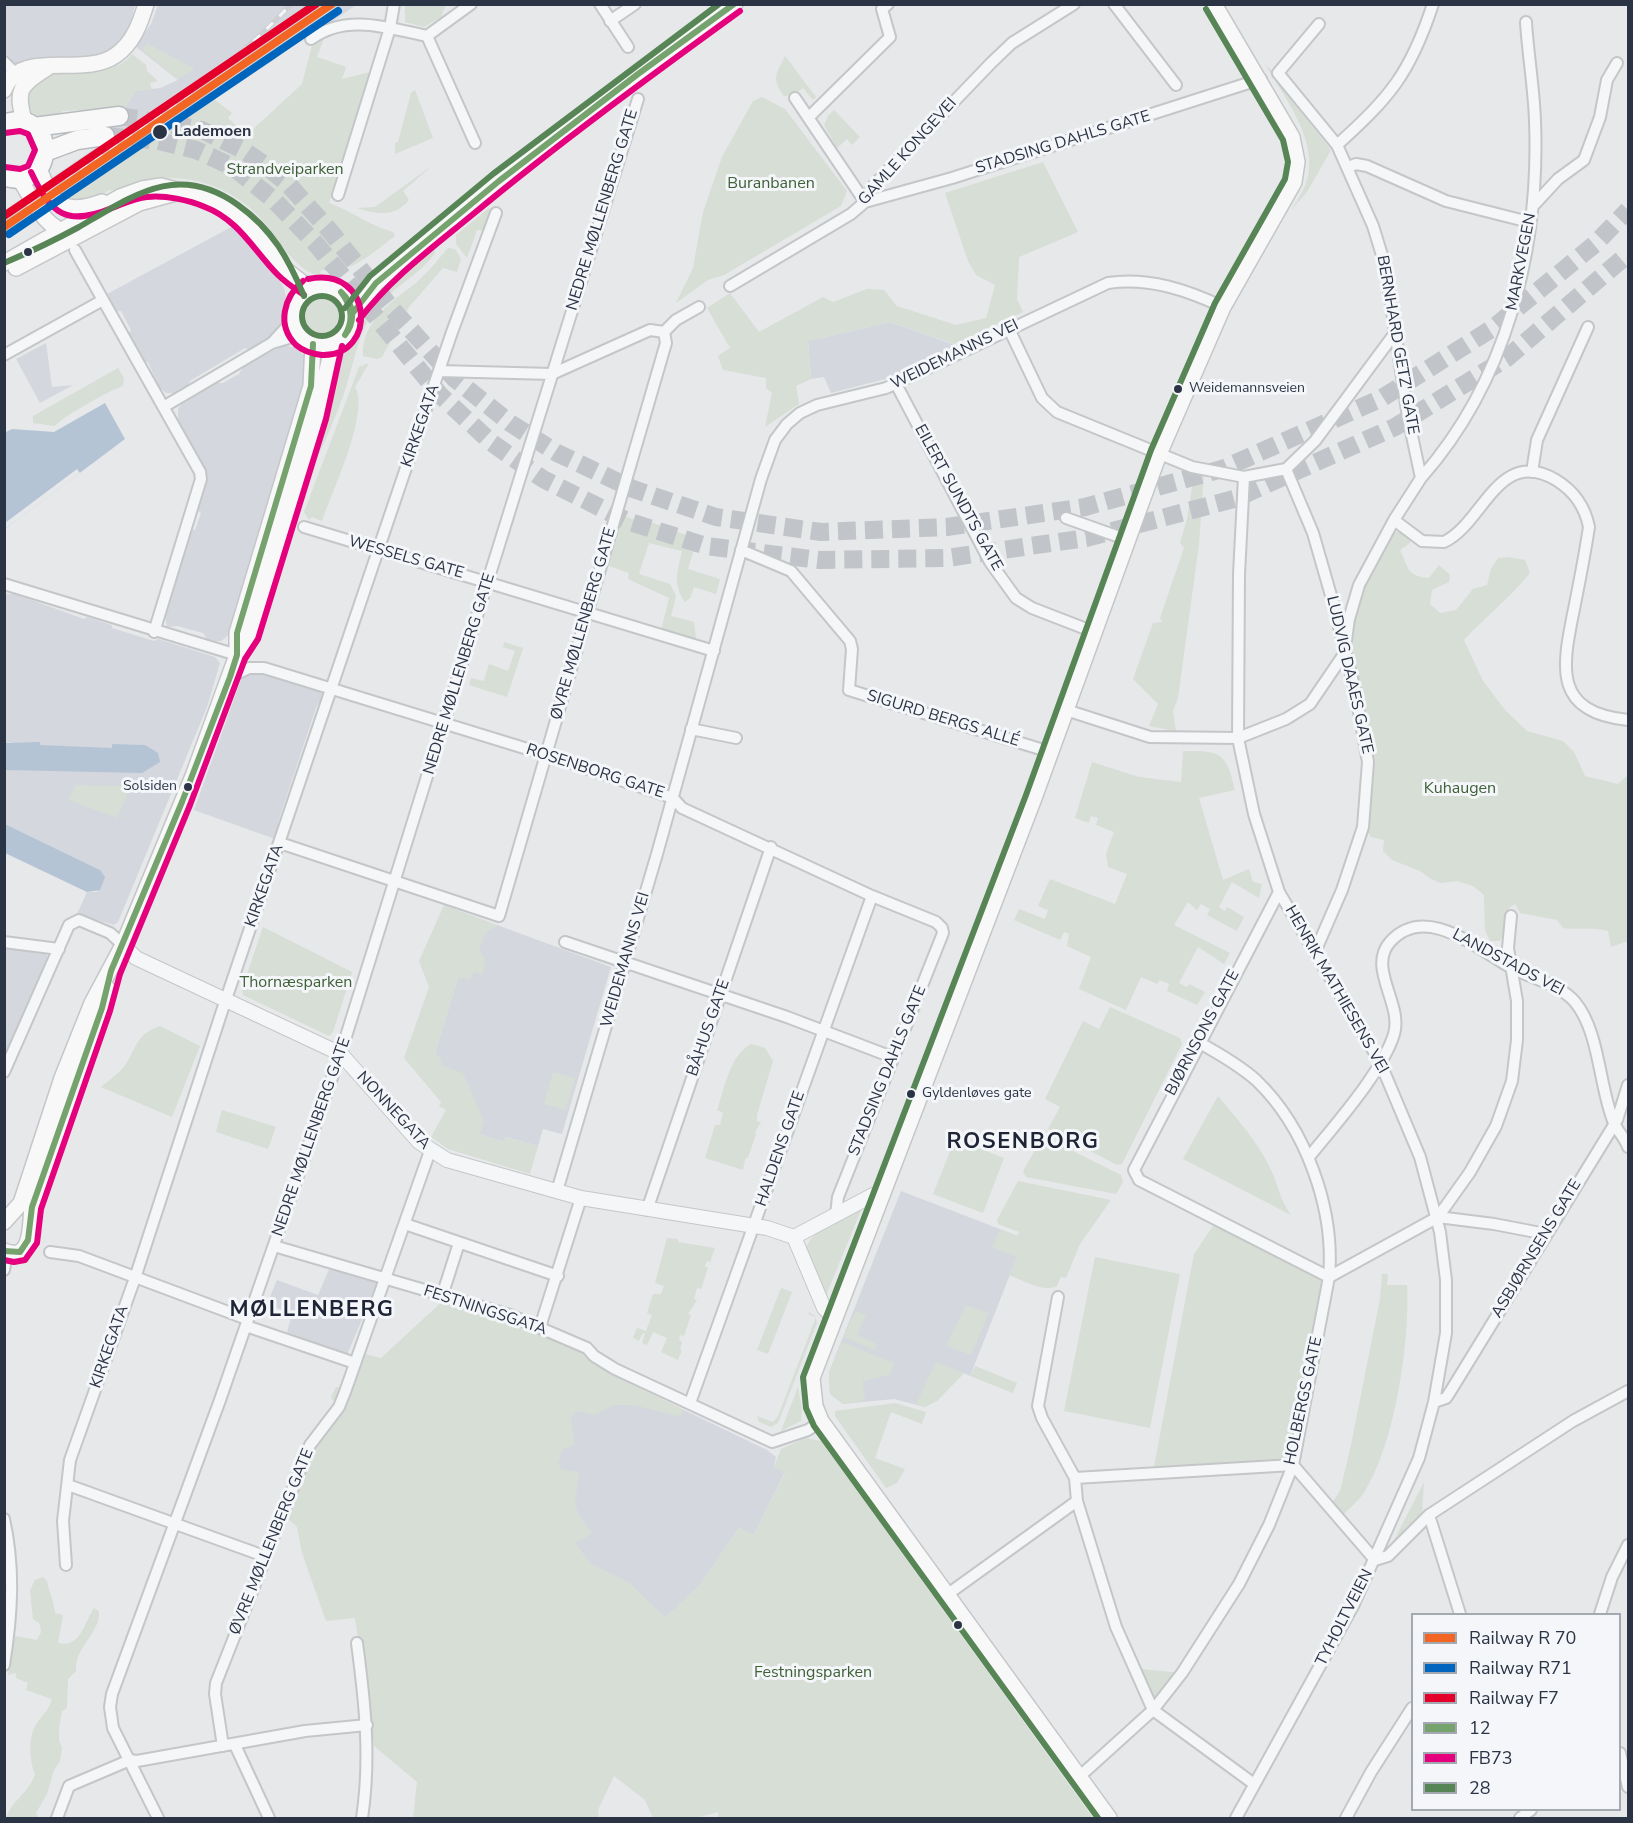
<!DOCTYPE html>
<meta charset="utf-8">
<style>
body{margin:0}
#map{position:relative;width:1633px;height:1823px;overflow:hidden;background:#e6e8ea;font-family:"Nunito Sans",sans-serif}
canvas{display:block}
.frame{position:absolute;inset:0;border:6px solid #2b3445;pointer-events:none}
.legend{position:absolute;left:1411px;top:1613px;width:210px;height:198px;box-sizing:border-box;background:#f4f6f9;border:2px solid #a4a8b1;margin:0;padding:8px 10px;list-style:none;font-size:18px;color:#2b3445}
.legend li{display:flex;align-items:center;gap:12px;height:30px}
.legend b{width:30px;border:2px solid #a4a8b1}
</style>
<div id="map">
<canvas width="1633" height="1823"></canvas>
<div class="frame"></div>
<ul class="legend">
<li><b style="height:8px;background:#f26522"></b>Railway R 70</li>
<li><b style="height:8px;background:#0065bd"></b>Railway R71</li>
<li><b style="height:8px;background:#e4002b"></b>Railway F7</li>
<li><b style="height:8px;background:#76a36d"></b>12</li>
<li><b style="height:8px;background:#e5007d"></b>FB73</li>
<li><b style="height:8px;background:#578556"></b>28</li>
</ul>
</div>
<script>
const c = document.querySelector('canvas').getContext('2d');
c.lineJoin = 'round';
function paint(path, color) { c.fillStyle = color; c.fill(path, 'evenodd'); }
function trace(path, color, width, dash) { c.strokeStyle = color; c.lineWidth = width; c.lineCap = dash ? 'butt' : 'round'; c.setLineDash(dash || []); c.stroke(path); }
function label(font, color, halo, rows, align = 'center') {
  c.font = font + ' "Nunito Sans",sans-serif'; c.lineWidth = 6; c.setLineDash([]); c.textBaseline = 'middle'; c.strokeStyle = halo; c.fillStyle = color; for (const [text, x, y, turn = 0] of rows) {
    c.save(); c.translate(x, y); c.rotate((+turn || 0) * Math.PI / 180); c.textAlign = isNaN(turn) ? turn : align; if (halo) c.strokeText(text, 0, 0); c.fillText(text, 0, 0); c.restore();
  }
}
paint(new Path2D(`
 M5,5h130l-7,28 -8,11 -14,9 -101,25z
 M158,5h198l-43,30 -5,-5 -33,23 2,5 -53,34 -2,-2 -7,10 -37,26 -173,110v-26l93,-64 38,-55 24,-3 18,-8 -43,-34 16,-22z
 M235,225l30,32 19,31 2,9 -4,25 -13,16 -18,12 -6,-2 -55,33 -2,5 -13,7h-9l-7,-6 -11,-25h-4l-16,-28 3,-4 -10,-19h-5l-9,-17z
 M890,322l68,24 -65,31 -62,16 -7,-16 -13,2 -3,-38z
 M46,343l6,44 21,-2 -33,18 -24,-44z
 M284,345l16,4 6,10 -4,38 -72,237 -9,7h-6l-8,-2 -4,-6 -26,-7 -10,1 -2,-11 27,-86h3l6,-17 -3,-2 9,-35 -29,-55v-12l6,-8 31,-18h8l16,-9 4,-7z
 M4,594h11l69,25 3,-2 25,8v3l42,13 4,-2 57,18 5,6 -13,44 -89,215 -4,3 -37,-11 10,-22h10l3,-22 -95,-46v-54l7,-2v-26l-7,1z
 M254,670l63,19 6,6 -7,13 -38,114 2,5 -5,12 -81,-29 48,-133z
 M497,925l114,42 -49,167 -19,-5 -5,17 -32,-9 -3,5 -23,-8 -45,-81 23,-75 21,-29 6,-16z
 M5,946l41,6 2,8 -43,104z
 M901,1191l117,45 -1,21 -47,119 -6,-3 -26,27 -13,7 -31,-8 -51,5 -13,-10 -1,-22z
 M330,1267l48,15 -32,75 -60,-21 6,-22 -25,-10 10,-24 41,15z
 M609,1374l158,76 9,7 -2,10 11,5 -31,63 -15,-7 -39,57 -35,33 -36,-35 -39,-19 -32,-44 -2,-87z`), '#d4d7dd');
paint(new Path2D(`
 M405,5h38l2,2 -4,10 -17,10 -19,-5z
 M325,36l-8,21 29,10 -4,12 32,-8 -45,132c23,8 41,23 64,29l2,4c-22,16 -45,40 -74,34l-2,6c-27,-8 -40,-38 -58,-57 -11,-13 -26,-23 -41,-30 -23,-11 -51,-14 -76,-7 -11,2 -25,11 -35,8 -15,10 -28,16 -45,6l15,-9 2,2 134,-89 17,13 -4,5 15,14h7l52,-48 11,-42z
 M147,43l48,26 -17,10 -36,-29z
 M132,54l14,11 1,6 11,10 -8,2 2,7 -16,1 -12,17 -61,3c-19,19 -53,-7 -32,-26 28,-25 78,-1 101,-31z
 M785,56l31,41 -3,3 -10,-12 -9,7 -10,1c-13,-18 -8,-21 1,-40z
 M1265,64l11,11 3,9 52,66 -24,42 -16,18c7,-10 14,-21 17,-34 8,-40 -24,-79 -43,-112z
 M415,90l18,48 -38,16v-11l3,-1 13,-49z
 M762,97l23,12 62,82 -6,15 -117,69 -16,5 -32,23 17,-35 10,-56 19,-55 31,-56z
 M834,110l26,27 -8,8 -5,-6 -10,9 -13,-23 4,-9z
 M1043,162l35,70 -59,25 -2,42 6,13 -69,32 -64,-22 -82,19 3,38 -15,7 3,18 -34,23 7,-34 -6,-5v-10l-43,-8 -5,-14 12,-8 -23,-40 23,-15 29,39 64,-35 10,5 34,-13 17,1 13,16 59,19 30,-7 9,-33 -19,-10 -8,-14 -23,-68z
 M433,165l-30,26 6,9c-14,17 -32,15 -52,8l18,-1z
 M489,208l3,2 -7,21 -8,-1 -10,28 -11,-14v-9z
 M433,243l2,10c-18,26 -51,38 -65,63 -14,25 -18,56 -28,83 -7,20 -16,40 -25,59l-5,-1 25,-101 20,-21 10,-35z
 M448,248l7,1 6,10 -4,13 -14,-4 -34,39 -27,50 -5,2 -14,-3c-2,-35 30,-55 53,-73 12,-11 22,-23 32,-35z
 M302 315a20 20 0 1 1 40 0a20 20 0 1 1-40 0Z
 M369,363l-14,24c15,25 -23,105 -33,134l-10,-4 -3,3 -5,-8 55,-145z
 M118,368l6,10 -1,8c-11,3 -63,32 -68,40l-22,-3v-7z
 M1197,473l7,2 -5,69 -21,154 -5,13 3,20h-3l-24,-5 9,-22 -25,-25 20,-56 9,-1 -2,-4 24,-70 -4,-5 7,-24 7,-44z
 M615,513l29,10 1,-3 52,19 -9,30 32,10 -4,15 -22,-7 -4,11 -5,4c-13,-18 -7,-32 -3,-51l-33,-8 -10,31 31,10 6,12 -5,20 23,6 3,24 -37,-11 9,-37 -41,-19 1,-6 -29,-10z
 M1393,532h8l10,7 -1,4 -10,7c9,18 6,26 29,28l10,-13 11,10 -1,7 -17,8 -2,14 10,9 16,-3 17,-21 14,-4 4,-16 7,-11 10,-1 17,3 5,13c-20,25 -45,44 -66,67l19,41 22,29 22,21 36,10 11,11 11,24 33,8 10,-9v166l-17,6 -3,-16c-16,-4 -29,-1 -45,-3l-6,-8 -37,-7 -5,-9 -6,4 -2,17 -7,16h-10l-5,-11 -1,-35 -11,-9 -16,-5 -16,2 -10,-4 -11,-8 -28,-11 -9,-9 1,-11 -13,-3 -5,-7c5,-41 8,-69 2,-110 -5,-31 -20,-60 -16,-91 4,-36 23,-66 41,-97z
 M504,642l19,6 -16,49 -38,-12 2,-7 13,3 5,-17 19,7 7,-20 -12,-4z
 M1183,751c38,0 43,1 52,39l-36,8 24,82 26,-11 4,13 9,2 -3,14 -27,-16 -13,25 6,4 2,-4 17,10 -7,14 -30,-16 3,-6 -9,-5 -4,6 -9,-8 -14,23 56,28 -6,11 -26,-17 -19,36 8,4 2,-3 16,8 -8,13 -30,-14 2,-7 -9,-4 -3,4 -16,-7 -15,33 -47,-21 12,-32 -24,-11 2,-12 -5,-2 -4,8 -46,-20 5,-11 26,10 3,-9 -10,-4 12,-27 65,25 12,-30 -19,-7 -2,-13 8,-22 -18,-7 2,-7 -7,-2 -2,7 -14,-5 17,-56 47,15 42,5z
 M75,785l56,1 -14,32 -48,-18z
 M444,905l53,20 -12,8 -6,16 7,12 -4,14 -8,-3 -4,7 -12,-1 -23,75 7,7 -1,5 22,8 21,48 -4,13 23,8 2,-5 33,9 -8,28 -82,-25 -17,-12 15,-27 -7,-4 2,-4 -37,-44 25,-71 -10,-26z
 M263,927l89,45 -19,60 -4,4 -86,-41 -1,-6z
 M1110,1007l70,31 2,6 -60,120 -5,1 -69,-36 12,-22 -15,-8 38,-78 16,8z
 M160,1026l40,20 -28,71 -71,-30c7,-6 16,-12 22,-19 14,-18 11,-33 37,-42z
 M751,1044l14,4 8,13 -16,54v6l4,1 -6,10 1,3 -8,22 -3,2 -2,11 -38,-12 10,-33h5l3,-12 -6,-3c8,-22 12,-54 34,-66z
 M553,1072l22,6 -9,32 -22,-6z
 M1218,1096c19,23 39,45 52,72 8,16 10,33 21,47l-108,-56z
 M222,1110l54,17 -8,22 -52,-17z
 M1043,1136l78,39 2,7 -7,12 -90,-17 -3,-6z
 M955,1139l49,19 -21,55 -50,-19z
 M1018,1181l93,19 -31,44 -14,34 -5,-1 -4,9c-14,7 -34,-6 -48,-11l8,-18 -25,-10 8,-18 17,7 2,-4 -21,-8 -1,-4z
 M862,1208l-37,90c-6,-13 -17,-30 -19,-44 -4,-21 41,-38 56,-46z
 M1217,1220l112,57 -36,188 -140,7 41,-218z
 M667,1238l11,1v3l37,6 -5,14 -3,-1 -2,5 3,2 -7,21 -4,-1 -3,11 3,1 -9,14 3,1 -7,21 -4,-1 -1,5 3,2 -2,7 2,1 -4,10 -17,-8 6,-14 -14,-6 -6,13 -5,-2 3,-10 -3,1 -3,7 -6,-3 4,-10 9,3 6,-16 -5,-2 6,-19h8l3,-8 -9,-3z
 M1095,1257l85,17 -30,154 -86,-17z
 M1382,1274h6l-1,11h20c3,57 -12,157 -42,206 -6,10 -17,18 -25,27l-10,-12 10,-15 10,-41 30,-151z
 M781,1288l11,4 -24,62 -11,-4z
 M447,1297l85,27 52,26 8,12 17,11 75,37 -3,5 -4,1 -43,-11h-20l-19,10 -16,-4 -5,2 -3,7 4,25 -12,4 -5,14 4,7 16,2c2,9 -1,14 -2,23 -3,18 8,25 16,39l-17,9 15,21 39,19 36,35 35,-33 39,-57 15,7 31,-62 -11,-6 7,-18 25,-11 15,3 272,377h-375v-6l-22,6h-43l-8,-18 -31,-24 -16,34 1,8h-186l4,-36 -43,-36 -19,-128 -29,3 -24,-68 -5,-26 -15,-14 28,-68 26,-40 -5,-8 5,-10 10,1 15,-35 20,5z
 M966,1305l23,8 -18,42 -25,-9z
 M856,1311l10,4 -9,20 20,9 -3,6 -31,-13z
 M809,1312l6,4 2,7 -39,100 -7,4 -12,-5 -2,-6 16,6 5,-6 37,-96v-3l-7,-3z
 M842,1342l52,21 -4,12 -27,6 2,20 -22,3 -13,-10 -1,-22z
 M936,1362l28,11 -26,27 -13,7 -9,-3z
 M975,1366l42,17 -4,10 -43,-17z
 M798,1387l4,22 -1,12 -20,10z
 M895,1403l31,9 -4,12 -31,-12 -16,46 30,11 -8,14 -11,5 -51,-72v-5z
 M1424,1482l-2,33 -31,31z
 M43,1577l4,4c2,11 7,20 8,32l8,2 -5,28c23,5 26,-20 36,-35l5,3c2,22 -25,36 -23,60l-8,8 -1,29 -5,3 -3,17v12l3,8 -2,13 -6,9 -7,24 -11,19 2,5h-32c6,-18 23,-25 29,-44 -6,-14 -7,-38 2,-51 5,-8 13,-14 15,-24l-26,-9 2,-7 -12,-5v-5l-8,2 7,-39 22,4 4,-8 -1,-8 -7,-5 -3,-29 5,-10z
 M1140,1669l42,4 -29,37z`), '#d6ded6');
paint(new Path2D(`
 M105,403l20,36 -120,90 -1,-96 8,-4 42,3z
 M40,742v3l72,3v-4l33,1 13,8 2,9 -18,11 -137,-3v-27z
 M5,824l95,46 5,7 -5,13 -13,2 -82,-39z`), '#b4c4d5');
paint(new Path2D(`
 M77,469l3,4 -75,56v-6z`), '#e6e8ea');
trace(new Path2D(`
 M119,116l83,14 41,20 23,16 22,18 42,47 62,78 63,70 55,44 47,30 76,36 83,28 105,15 126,-5 138,-20 137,-38 160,-71 111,-70 102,-84 33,-34
 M105,136l54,5 37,9 37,17 41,33 42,44 124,151 52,48 51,36 84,42 79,25 113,14 128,-2 139,-20 148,-39 161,-72 112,-69 121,-104`), '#c1c4c9', 18, [18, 9]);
const minor = new Path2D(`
 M600,4l28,43
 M1114,4l62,81
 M610,21l25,-17
 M427,36l48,107
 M311,39c35,-26 78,-11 116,-3l44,-32
 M4,62l11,11
 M795,98l70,104
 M809,117l81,-80 -8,-28 6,-5
 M1337,145c53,-48 73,-71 96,-141
 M1348,167l8,-3 11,2 79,35 83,21
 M338,195l52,-167 4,-24
 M865,202l87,-24 309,-99
 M1533,206l25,-27 26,-19 16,-43 7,-37 10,-17
 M75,250l28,50
 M730,286l121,-72 14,-12 7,-15 120,-125 20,-19 62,-39
 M1009,329l33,69 15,14 135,55 52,10 42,-8 29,-28 80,-108
 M272,343l20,-22
 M4,355l99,-55 97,172 1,7 -47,153
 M439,371l113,3 98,-44 14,2 12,-12 23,-13
 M896,384l94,178 26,36 16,10 62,24
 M165,406l107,-63 27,-8
 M1286,469l27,64 19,66 23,91 13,72 -5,65 -21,63 -27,62
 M1532,472l5,-32 51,-113
 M1421,478c86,-97 119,-230 114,-357 -1,-33 -7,-66 -9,-99
 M1066,518l62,22
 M1394,520l28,21 22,1c40,-19 54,-96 112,-62 18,11 29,27 33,47 -4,26 -9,52 -14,77 -12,60 -25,108 53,116
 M304,527l410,124
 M741,550l50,21 59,70 2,8 -3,41 201,62
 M4,584l233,71
 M230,677l19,-9h15l283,87 126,43 9,10 190,88 64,26 6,6 1,5 -105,264 -2,18
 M1066,710l84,27 88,1 48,-19 24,-15 34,-50 5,-35 10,-34 35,-65 27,-42 -13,-61 -23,-152 -12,-39 -36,-81 -59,-72 41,-49
 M691,729l45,9
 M280,843l219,73 167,-573 -2,-11
 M1279,892l-145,278 5,10 190,97
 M4,942l55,7
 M565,942l222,75 105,40
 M4,1072l65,-147 10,-5 31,13 13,12
 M1309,1157c25,-31 74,-86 85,-123 9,-30 -27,-66 -4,-92 36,-40 88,8 122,26 19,10 49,17 63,34 25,30 24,86 39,121 4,9 11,15 14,24
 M557,1191l100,-337 104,-375 14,-39 12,-16 13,-11 17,-8 69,-17 222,-105c41,-6 79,7 115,24
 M647,1210l124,-363
 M1438,1217l56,7 52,10
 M405,1224l153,52
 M274,1246l236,69 77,33 7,8 21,13 157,73 36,-12 13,-9
 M50,1252l29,4 168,63
 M4,1270l3,-17
 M1329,1277l109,-60 32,-45 26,-46 16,-45 5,-41v-39l-9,-53 3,-32
 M442,1296l17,-53
 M1058,1297l-20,109 4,12 33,60 2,23 39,126 37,83 101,74
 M246,1326l109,37
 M540,1327l41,-129
 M1434,1402l12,-4 4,-6 167,-272 11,-35
 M690,1403l182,-507
 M1075,1478l218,-13 82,95
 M68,1485l196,71
 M1429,1515l31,99
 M4,1519c11,49 8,96 0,146
 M1375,1560l13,-4 41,-41 144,-94 55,-30
 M66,1565l-3,-44 7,-61 65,-182 86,-264 231,-682 44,-119
 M948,1594l129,-93
 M1600,1614l12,-37 16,-32
 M357,1643c8,60 14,116 5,175
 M235,1745l34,73
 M223,1746l-8,-52 1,-11 94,-238 29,-38 6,-15 85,-241
 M1620,1753l8,34
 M130,1760l7,1 168,-30 62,-6
 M1079,1777l74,-67 29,-37 57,-89 30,-59 24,-60 36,-188c6,-68 -23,-149 -73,-197 -17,-15 -38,-27 -58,-38
 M57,1818l12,-32 61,-26
 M158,1818l-45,-90 -3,-21 2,-13 108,-294 123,-354 295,-947
 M1236,1818l118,-214 65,-146 15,-56 12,-69v-53l-6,-48 -20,-75 -40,-95 -101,-170 -25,-78 -16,-76 1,-164 5,-97
 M1346,1818l25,-46 41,-64
 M1520,1818l11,-8`);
const tertiary = new Path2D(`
 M123,945l13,13 205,96 78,88 28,18 134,38 186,30 27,9 79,-42h7
 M794,1237l30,71 9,9`);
const secondary = new Path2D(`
 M4,90c15,-43 79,-11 112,-35 17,-12 24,-31 30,-51
 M25,123c-10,-32 -6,-38 22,-55
 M39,168c13,37 24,48 63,34
 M19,178c14,21 25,51 51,55
 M4,263l116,-66 22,-8 19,-3 46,12 24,13 17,14 34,42 27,21
 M16,268l123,-65 40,-11
 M292 316a30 30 0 1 1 60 0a30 30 0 1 1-60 0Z
 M352,314l24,-31 123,-102 139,-107 97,-70
 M237,655v-22l74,-247 2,-42
 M4,1222l17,-19 41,-125 30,-75 31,-58 70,-169 44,-121 12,-19 68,-220 16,-72
 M4,1251c29,12 26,-26 28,-44l75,-219
 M1109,1818l-288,-397 -6,-15 -3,-28 222,-580 125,-344 64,-147 71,-125 3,-20 -5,-25 -78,-133`);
const trunk = new Path2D(`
 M4,124c53,-20 54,71 0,52
 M34,127l85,-11
 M45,152l32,-12 28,-4`);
trace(minor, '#c4c6c8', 14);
trace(tertiary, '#c4c6c8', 16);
trace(secondary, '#c4c6c8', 18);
trace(trunk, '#b8bbbf', 21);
trace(minor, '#f5f6f7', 10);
trace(tertiary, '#f5f6f7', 14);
trace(secondary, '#f8f8f8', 15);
trace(trunk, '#f8f8f8', 18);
const rail = new Path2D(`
 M4,218c99,-66 206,-126 287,-214`);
trace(rail, '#cecfd2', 5);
trace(rail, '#f4f6f9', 3, [9]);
trace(new Path2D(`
 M341,292c13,12 15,29 4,43
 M341,292c11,14 13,28 4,43
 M352,314l24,-31 123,-102 139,-107 96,-70
 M4,1251l16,1 8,-12 4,-33 70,-199 9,-37 71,-169 48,-125 7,-22v-22l74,-247 2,-42`), '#76a36d', 6);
trace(new Path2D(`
 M5,167l15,2 8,-3 7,-16 -7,-16 -8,-3 -15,2
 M31,172c20,42 35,55 81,36 11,-4 23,-10 35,-11 18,-2 42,3 58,10 34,13 49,44 73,68 8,8 17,14 26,20
 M303,281c-19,16 -27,44 -7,64 7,6 17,9 26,10 56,2 52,-90 -14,-76
 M359,320c32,-42 73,-72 113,-105 87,-72 177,-138 268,-204
 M4,1260l10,2 11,-2 12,-17 4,-34 69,-198 10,-37 70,-169 55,-146 13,-20 68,-220 16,-73`), '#e5007d', 6);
trace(new Path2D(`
 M4,263c26,-11 51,-23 75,-36 55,-32 99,-65 159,-22 35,25 50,53 66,91
 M302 316a20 20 0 1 1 40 0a20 20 0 1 1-40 0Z
 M345,308l25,-32 123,-102 226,-170
 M1098,1818l-284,-392 -8,-18 -3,-31 223,-582 125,-345 64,-147 70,-124 3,-17 -5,-22 -77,-131`), '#578556', 6);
trace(new Path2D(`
 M4,227l328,-223`), '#f26522', 8);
trace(new Path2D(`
 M9,234l329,-223`), '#0065bd', 8);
trace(new Path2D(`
 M4,216l312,-212`), '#e4002b', 8);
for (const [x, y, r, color] of [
 [160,132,8,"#2b3445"],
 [28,252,5,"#2b3445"],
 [1178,389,5,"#2b3445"],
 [188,787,5,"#2b3445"],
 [911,1094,5,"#2b3445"],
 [958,1625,5,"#2b3445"]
]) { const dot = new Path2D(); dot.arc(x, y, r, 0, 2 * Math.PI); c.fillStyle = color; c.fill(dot); trace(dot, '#f4f6f9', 2); }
label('14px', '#2b3445', '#f4f6f9', [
 ["Weidemannsveien",1189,389],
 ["Solsiden",177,787,"right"],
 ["Gyldenløves gate",922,1094]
], 'left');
label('bold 16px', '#2b3445', '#f4f6f9', [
 ["Lademoen",174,132]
], 'left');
label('16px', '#2b3445', '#f4f6f9', [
 ["STADSING DAHLS GATE",1063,143,-17],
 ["GAMLE KONGEVEI",908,152,-48],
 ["NEDRE MØLLENBERG GATE",603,210,-73],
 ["MARKVEGEN",1522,262,-79],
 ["BERNHARD GETZ' GATE",1397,345,80],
 ["WEIDEMANNS VEI",955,355,-26],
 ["KIRKEGATA",421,426,-71],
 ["EILERT SUNDTS GATE",958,498,61],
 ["WESSELS GATE",406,558,16],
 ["ØVRE MØLLENBERG GATE",584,624,-74],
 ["NEDRE MØLLENBERG GATE",460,674,-73],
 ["LUDVIG DAAES GATE",1349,675,77],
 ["SIGURD BERGS ALLÉ",943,719,17],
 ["ROSENBORG GATE",595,772,18],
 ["KIRKEGATA",265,886,-71],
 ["WEIDEMANNS VEI",626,960,-74],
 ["LANDSTADS VEI",1508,963,28],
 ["HENRIK MATHIESENS VEI",1336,990,60],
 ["BÅHUS GATE",709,1028,-71],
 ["BJØRNSONS GATE",1203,1033,-62],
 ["STADSING DAHLS GATE",888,1071,-68],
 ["NONNEGATA",393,1111,47],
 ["NEDRE MØLLENBERG GATE",312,1137,-71],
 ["HALDENS GATE",781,1149,-71],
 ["ASBJØRNSENS GATE",1537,1249,-59],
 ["FESTNINGSGATA",485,1311,18],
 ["KIRKEGATA",110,1347,-71],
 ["HOLBERGS GATE",1304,1401,-78],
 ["ØVRE MØLLENBERG GATE",272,1542,-68],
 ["TYHOLTVEIEN",1345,1618,-63]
]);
label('16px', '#3f6138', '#f4f6f9', [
 ["Strandveiparken",285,170],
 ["Buranbanen",771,184],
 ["Kuhaugen",1460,789],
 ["Thornæsparken",296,983],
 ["Festningsparken",813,1673]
]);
c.letterSpacing = '1.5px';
label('bold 22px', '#1d2536', '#f4f6f9', [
 ["ROSENBORG",1023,1143],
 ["MØLLENBERG",312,1311]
]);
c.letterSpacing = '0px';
</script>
